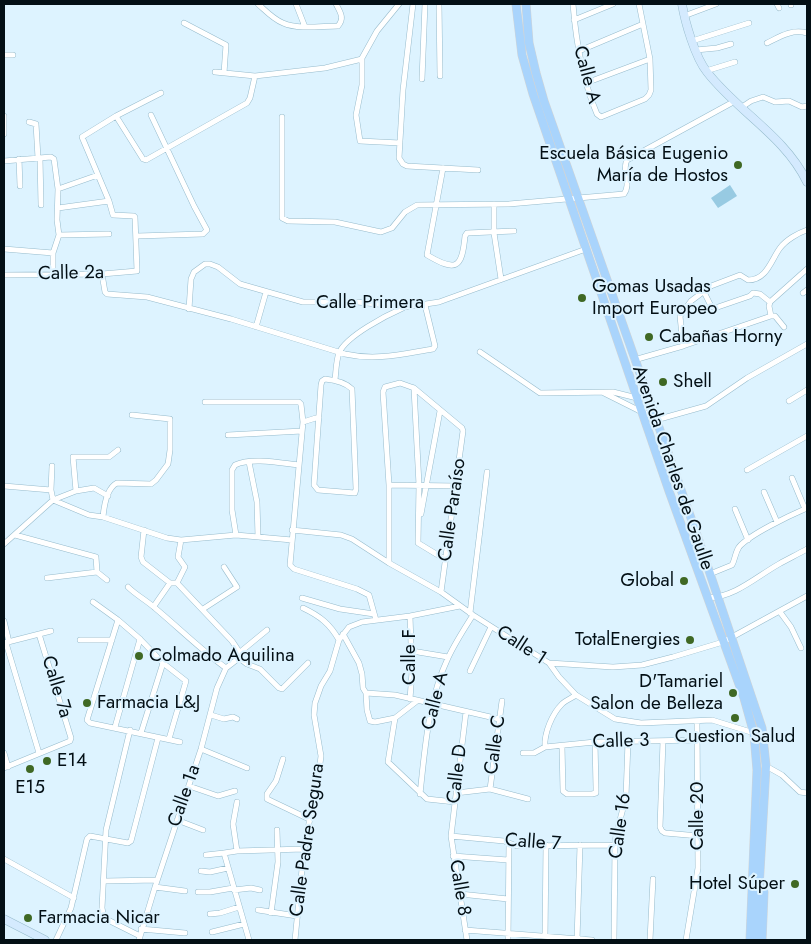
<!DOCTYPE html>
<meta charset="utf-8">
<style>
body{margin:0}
#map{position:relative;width:811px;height:944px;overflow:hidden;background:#ddf3ff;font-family:Jost,sans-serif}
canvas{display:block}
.frame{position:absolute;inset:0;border:5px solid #030f15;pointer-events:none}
</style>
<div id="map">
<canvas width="811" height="944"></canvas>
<div class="frame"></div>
</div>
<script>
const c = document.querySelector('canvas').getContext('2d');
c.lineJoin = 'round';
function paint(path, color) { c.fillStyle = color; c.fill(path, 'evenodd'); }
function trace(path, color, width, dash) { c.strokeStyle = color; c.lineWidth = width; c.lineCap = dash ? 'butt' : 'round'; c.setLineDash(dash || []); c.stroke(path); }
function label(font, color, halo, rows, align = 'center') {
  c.font = font + ' Jost,sans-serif'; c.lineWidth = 4; c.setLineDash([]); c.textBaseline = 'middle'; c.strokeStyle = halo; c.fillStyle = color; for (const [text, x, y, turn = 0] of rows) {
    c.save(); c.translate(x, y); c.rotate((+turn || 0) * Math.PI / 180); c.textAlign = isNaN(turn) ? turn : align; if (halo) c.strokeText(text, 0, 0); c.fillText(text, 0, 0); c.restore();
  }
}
paint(new Path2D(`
 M730,185l7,11 -19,12 -7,-10z`), '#97cae2');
const street = new Path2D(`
 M258,4c8,7 15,15 25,19 16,7 38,3 55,3 7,-8 2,-14 -2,-22
 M296,4l9,23
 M399,4l-22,27 -15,27v27l-6,30 4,26 40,2
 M413,4l-10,86 -4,68 4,6 4,2 71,4
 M439,4l1,72
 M573,4c3,38 9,75 24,110l4,3 44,-18 4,-4 2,-5 -1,-31 -11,-55
 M777,4l2,4
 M791,4v1
 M684,16l32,-12
 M574,20l39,-16
 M184,23l42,22 -2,28
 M692,41l57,-18
 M767,43c14,-7 25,-14 40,-10
 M696,50l21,-2 14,-4
 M579,51l64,-27
 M4,55h9
 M706,71l29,-9
 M215,72l40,4 70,-8 37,-9
 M422,79l3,-75
 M586,83l64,-24
 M742,107l9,-6 12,-4 12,5 14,-1 13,6 5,-1
 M116,116l27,43 3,1 101,-57 3,-5 5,-22
 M282,117v101l6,3 47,1 46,10 11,-4 13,-16 12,-7 92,-1 115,-10c8,-11 -3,-23 3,-34l108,-59
 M29,122l7,2 2,34
 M4,134v-18
 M40,158l1,47
 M19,159l1,27
 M4,161l47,-4 3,2 4,30 -1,31 2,15 -6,18v21
 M443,168l-16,87c29,17 35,14 38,-19l2,-3 47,-2
 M58,189l40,-14
 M494,204v29l7,46
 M58,208l51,-7
 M59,235l50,-1
 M137,236l66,-2 4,-4 -13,-24 -43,-91
 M4,249l49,4
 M102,274l3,18 2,2 40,3 84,22 114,35c31,7 57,0 88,-5l2,-3 -10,-41
 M4,275l98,-1 35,-3 -2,-54 -1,-1 -21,-1 -4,-14 -27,-64 34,-21 45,-23
 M703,290l8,16 4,2 35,-12 3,-3 7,1 10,8
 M803,293l4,-3
 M189,309l2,-30 3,-7 11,-8h5l8,3 22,17 63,18h54l49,5 33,-5 147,-53
 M771,316h4l9,11
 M256,327l10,-35
 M683,346l-3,-30 11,-15 20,-15 29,-11 8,5c19,0 23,-20 32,-32 6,-8 18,-15 27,-18
 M480,352l60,41 73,-1 24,6
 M634,360l49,-14 88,-30 -2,-10 1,-4 37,-33
 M325,379c10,1 20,3 27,10l4,100 -1,4 -37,-3 -4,-5 7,-100 1,-4z
 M335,380c1,-8 1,-19 4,-27 7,-17 48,-38 64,-45
 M414,388l48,40 1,3 -22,161
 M604,393l38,19 12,3
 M789,401l18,-11
 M205,402h94l2,2 2,18 -13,143 4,4 63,20 12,6 7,25
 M656,420l50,-14 41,-28 60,-34
 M303,422l16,-5
 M228,435l74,-4
 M249,462l8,40 1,35
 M52,466l-1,24 2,10
 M747,470l60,-34
 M792,478l13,31
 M389,485l67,1
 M4,486l47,4
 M76,491l-3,-34h36l9,-7
 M764,492l13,30
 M53,500l36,15 14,2 64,21 14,2 55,-5 56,5
 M735,509l13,31
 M421,514l19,-103
 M103,517c1,-11 4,-29 14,-34l34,1 5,-4 12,-16 2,-14v-31l-38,-4
 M144,530l-3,27 2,5 27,21h7l55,58 6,9 1,8 8,6 13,5 19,19 3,1 26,-26
 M292,530l49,5 11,4 37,24 52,29 32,23 76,48 10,14 17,18 39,24 26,4 71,-3 42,13
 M15,535l81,22 1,15 -50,6
 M236,535l-4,-25v-40l3,-5c16,-8 46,-2 64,0
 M4,544l49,-44 23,-9 18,-3 14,8
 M389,563v-78l-6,-93 2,-5 15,-4 14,5 5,97 -1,58 28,17
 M97,572l10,8
 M710,574l22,-9c3,-5 3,-12 7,-18 11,-13 52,-32 68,-39
 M177,583l8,-16 -7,-10 3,-17
 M128,587c8,8 18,13 27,21 24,20 46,42 71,60
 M302,598l38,11 34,5
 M708,598c27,-1 48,-21 71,-34 9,-5 19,-10 28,-15
 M93,602l25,18 22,19 23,24 23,18 -17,58
 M154,606l16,-23
 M303,608c17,8 27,16 36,32
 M203,609l34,-22 -13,-20
 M780,612l11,15 10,21
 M470,613l17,-141
 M118,620l-31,100 3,3 90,19
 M4,621l5,21
 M343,634l16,29 3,11 1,14 3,5 1,17 3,11 5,1 20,-4
 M80,640h32
 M4,643l47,-12
 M6,643l33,110
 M412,651l36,6
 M239,653l28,-23
 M549,663l64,4 29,-2 31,-8 50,-15 84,-46
 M470,671l21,-44
 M366,693l29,2 104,24
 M410,699l2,-27 -2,-56
 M417,701l-22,17 -7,44 39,37 28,3
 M466,712l-15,124 16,104
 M211,715l13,4 9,-2 4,2
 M115,727l25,-88
 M130,730l-24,100 -4,78 2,10 36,18
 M141,733l22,-70
 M663,741l-3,86 2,4 3,2 34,3
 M562,746l1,45 4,3h25l4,-1v-5l-1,-46
 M545,747c-1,-14 7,-33 17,-43 4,-4 10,-6 14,-9
 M201,749l46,19
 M4,753l4,14
 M523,753h11l11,-6 50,-5 102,-2
 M283,759l-7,22 -9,13v5l42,20
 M766,766l16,9 18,17 7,1
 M4,768l66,-27 1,-3 -32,-104
 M189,786l29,10 17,-5
 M490,789l12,-88
 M456,793l34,-4 38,10
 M420,794c5,-45 8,-94 28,-136 7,-15 16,-29 25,-43
 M237,802l-4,22 4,27
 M177,820l26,10
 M451,836l53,5 13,5 98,-1
 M206,855l18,-2
 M453,856l55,4
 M4,859l70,39
 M201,871l9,1 18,-4
 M105,881l52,-1
 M155,887l30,4
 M234,890l17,-2 9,2
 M198,892h12l23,-4
 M460,894l48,5
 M258,910l39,6
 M271,913l7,-51 -1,-32
 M210,914l10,-1 19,-6
 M141,929l44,4
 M465,930l127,10
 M212,932l32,-8
 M56,940l15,-32 16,-69 3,-3 38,7 3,-2 27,-103
 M139,940l16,-53 46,-138 16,-61 9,-20 13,-10
 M249,940l-25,-87 13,-2 67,-2
 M295,940l9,-91 15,-77 2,-16 -7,-41 1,-12 6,-17 9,-15 9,-31 10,-13 13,-5 48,-6 50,-10
 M508,940l1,-97
 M545,940l1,-95
 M577,940l3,-95
 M614,940l1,-95 1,-10 10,-38 2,-56
 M650,940l3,-61
 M686,940l12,-72 -1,-147`);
const secondary = new Path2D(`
 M682,4c3,18 13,53 25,68 30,39 78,64 100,110
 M4,919l41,21`);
const primary = new Path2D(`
 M516,4l6,51 11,39 136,397 75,207 10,36 3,36 -7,170
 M526,4l3,39 7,30 8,28 154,437 64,190 4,38 -10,174
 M762,940l2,-48`);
trace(street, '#96bbcc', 6);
trace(secondary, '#96bbcc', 9);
trace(primary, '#d2d4d5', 9);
trace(street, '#fff', 5);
trace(secondary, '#d4eafe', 8);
trace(primary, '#a9d4fc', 8);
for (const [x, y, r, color] of [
 [738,165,5,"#3f6824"],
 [582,298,5,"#3f6824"],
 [649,337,5,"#3f6824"],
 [663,382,5,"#3f6824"],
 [684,581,5,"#3f6824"],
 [690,640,5,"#3f6824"],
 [139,656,5,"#3f6824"],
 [733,693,5,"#3f6824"],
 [87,703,5,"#3f6824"],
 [735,718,5,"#3f6824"],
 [47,761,5,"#3f6824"],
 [30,769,5,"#3f6824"],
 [795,884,5,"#3f6824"],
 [28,918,5,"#3f6824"]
]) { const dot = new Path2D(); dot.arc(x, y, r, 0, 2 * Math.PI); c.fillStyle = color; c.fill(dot); trace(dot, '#ddf3ff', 2); }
label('19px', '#030f15', '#ddf3ff', [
 ["Calle A",586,75,75],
 ["Calle 2a",71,274,-1],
 ["Calle Primera",370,303],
 ["Avenida Charles de Gaulle",672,468,71],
 ["Calle Paraíso",453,510,-82],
 ["Calle 1",521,646,33],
 ["Calle F",410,657,-90],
 ["Calle 7a",56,687,73],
 ["Calle A",436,701,-76],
 ["Calle 3",621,742,-2],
 ["Calle C",496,745,-82],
 ["Calle D",458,774,-83],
 ["Calle 1a",185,796,-71],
 ["Calle 20",698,816,-90],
 ["Calle 16",621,826,-82],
 ["Calle Padre Segura",308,840,-82],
 ["Calle 7",533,843,4],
 ["Calle 8",459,888,81]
]);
label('19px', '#030f15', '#ddf3ff', [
 ["Escuela Básica Eugenio",728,154,"right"],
 ["María de Hostos",728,176,"right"],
 ["Gomas Usadas",592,287],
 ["Import Europeo",592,309],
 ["Cabañas Horny",659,337],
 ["Shell",673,382],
 ["Global",674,581,"right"],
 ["TotalEnergies",680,640,"right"],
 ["Colmado Aquilina",149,656],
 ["D'Tamariel",723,682,"right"],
 ["Salon de Belleza",723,704,"right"],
 ["Farmacia L&J",97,703],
 ["Cuestion Salud",735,737,"center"],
 ["E14",57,761],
 ["E15",30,788,"center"],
 ["Hotel Súper",785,884,"right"],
 ["Farmacia Nicar",38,918]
], 'left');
</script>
